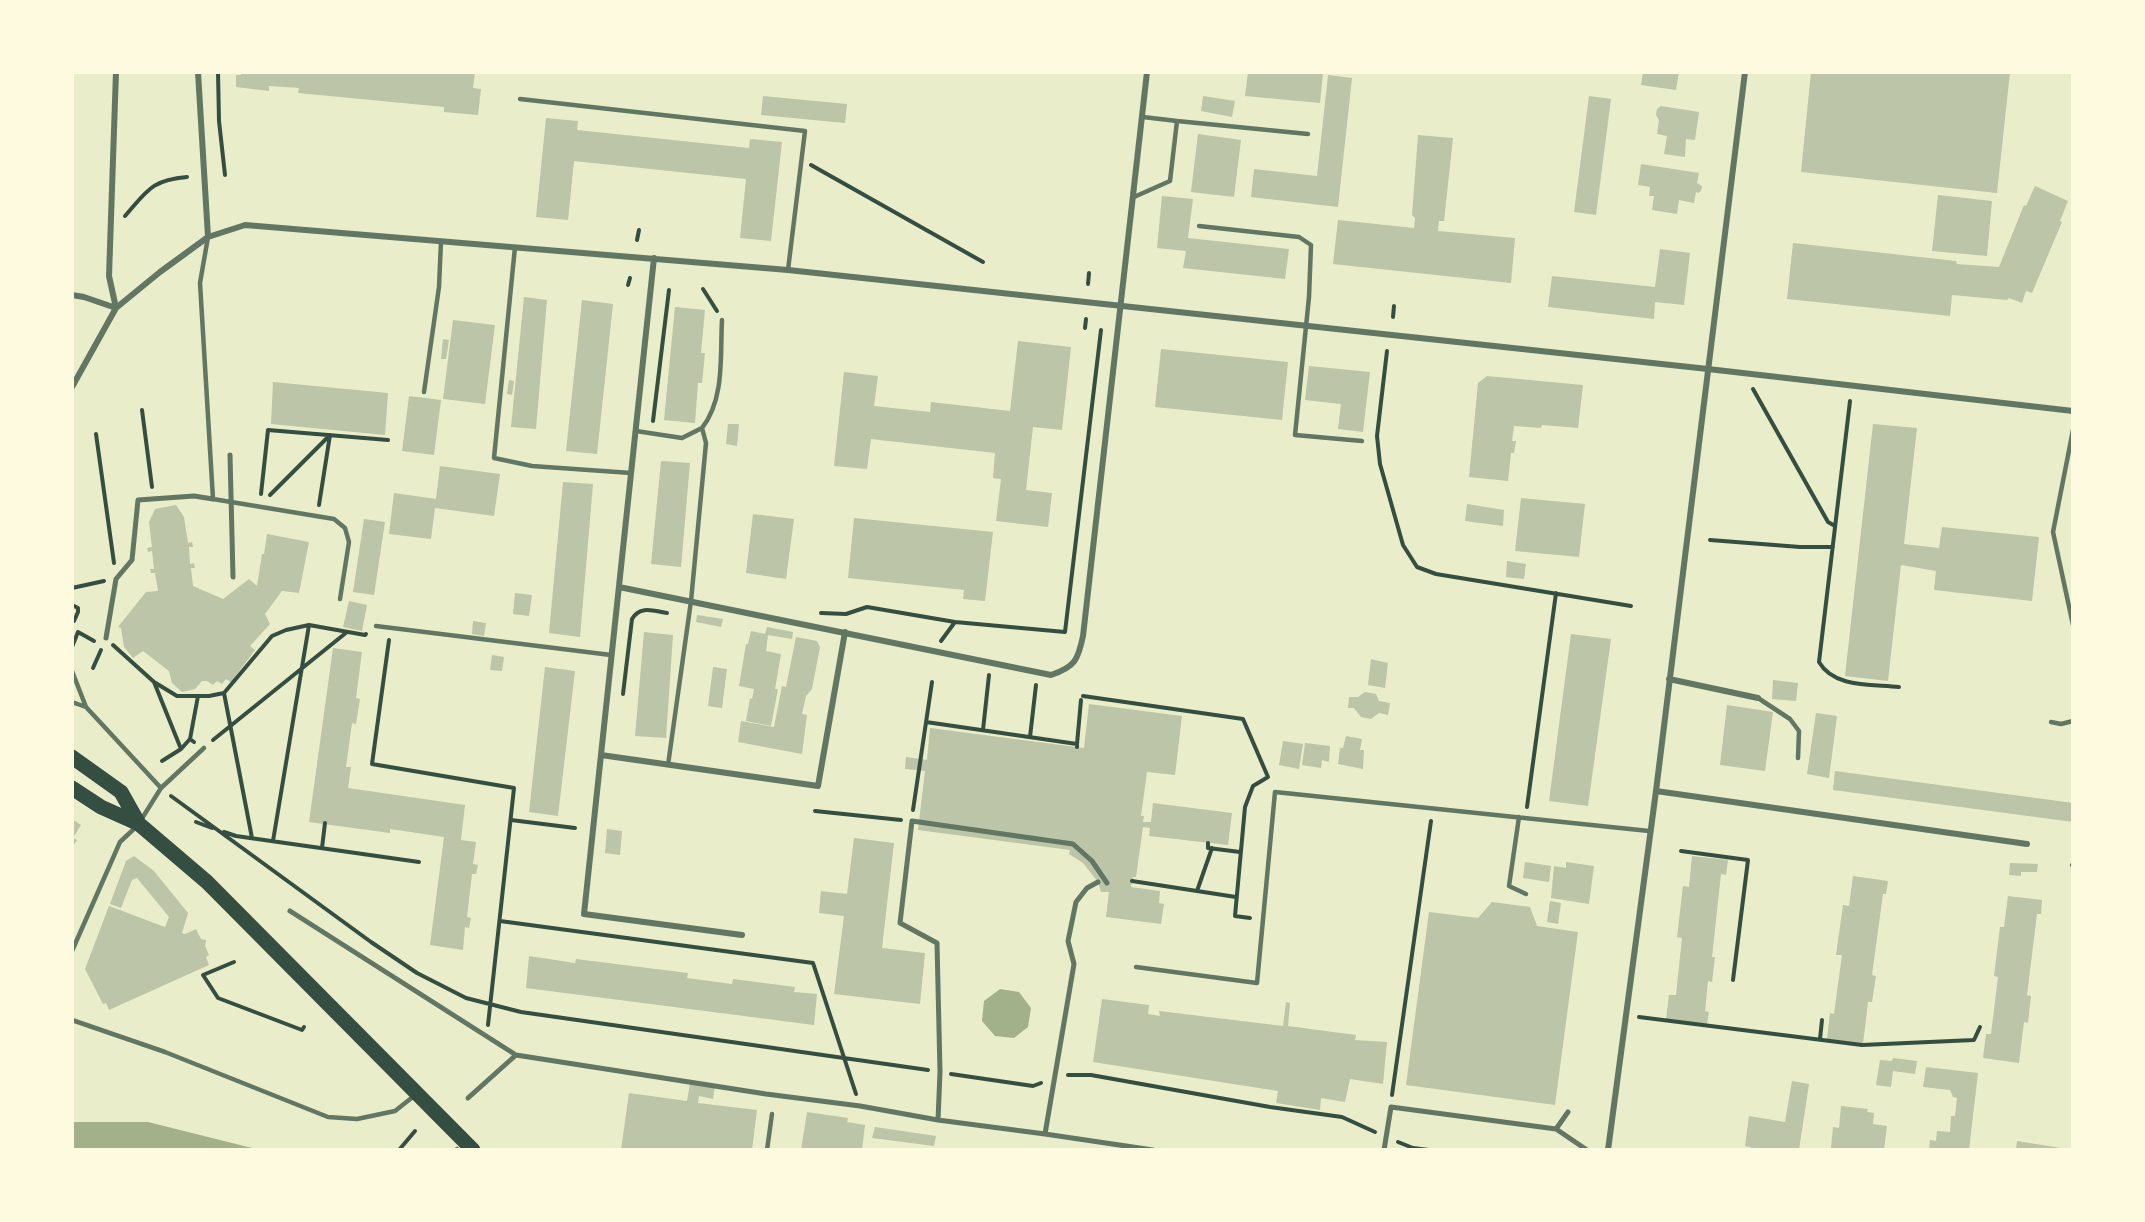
<!DOCTYPE html>
<style>
body{margin:0}
#map{position:relative;width:2145px;height:1222px;overflow:hidden;background:#e9edc9;font-family:Arial,sans-serif}
canvas{display:block}
.frame{position:absolute;inset:0;border:74px solid #fefae0;pointer-events:none}
</style>
<div id="map">
<canvas width="2145" height="1222"></canvas>
<div class="frame"></div>
</div>
<script>
const c = document.querySelector('canvas').getContext('2d');
c.lineJoin = 'round';
function paint(path, color) { c.fillStyle = color; c.fill(path, 'evenodd'); }
function trace(path, color, width, dash) { c.strokeStyle = color; c.lineWidth = width; c.lineCap = dash ? 'butt' : 'round'; c.setLineDash(dash || []); c.stroke(path); }
paint(new Path2D(`
 M1000,989l19,3 12,16 -3,19 -14,11 -19,-2 -13,-15 2,-20z
 M72,1122h76l112,28h-188z`), '#a3b18a');
paint(new Path2D(`
 M241,72h234l-2,16 8,1 -3,26 -34,-3v-5l-146,-14 1,-5 -30,-2v5l-33,-4v-12h5z
 M1248,72h53l22,2 -3,29 -75,-7z
 M1643,72h36l-3,18 -35,-5z
 M1811,72h199l-13,121 -196,-21z
 M1328,75l24,3 -14,129 -87,-10 3,-28 63,7z
 M763,96l84,8 -2,19 -84,-8z
 M1203,96l32,5 -3,16 -31,-6z
 M1589,96l22,3 -15,116 -22,-3z
 M1661,106l38,6 -4,28 -9,-1 -1,18 -21,-3 3,-18 -10,-2 2,-14 -3,-5 1,-6z
 M546,118l32,3 -1,9 172,18 1,-9 32,3 -11,99 -31,-3 6,-59 -172,-18 -6,59 -32,-3z
 M1198,134l43,6 -7,57 -43,-5z
 M1418,135l35,3 -9,83h-5l-1,10 77,7 -4,45 -178,-19 5,-44 76,8 1,-10 -3,-3z
 M1641,164l58,9 -2,10 5,3 -1,5 -3,2 -2,-1 -2,11 -15,-3 -2,14 -25,-4 2,-14h-5l1,-9 -12,-2z
 M2035,186l33,15 -8,20 2,1 -30,71 -6,-2 -4,12 -13,-5 -2,2 -55,-5 -2,21 -163,-17 6,-56 163,18 1,3 42,3 25,-62 2,1z
 M1938,195l54,6 -5,55 -55,-5z
 M1162,196l31,3 -5,39 101,11 -4,30 -102,-11 3,-17 -29,-3z
 M1660,249l30,4 -6,52 -29,-3 -1,17 -106,-12 4,-31 103,11z
 M524,297l23,3 -11,129 -25,-2z
 M582,300l31,4 -16,150 -31,-3z
 M675,307l30,3 -4,43h4l-3,30h-4l-3,40 -31,-3z
 M453,320l42,5 -10,79 -42,-5z
 M443,339l6,1 -3,19h-5z
 M1018,341l53,6 -9,83 -29,-3 -7,63 26,3 -4,34 -52,-6 5,-42 -8,-1 2,-25 -124,-14 -4,30 -33,-3 10,-94 34,4 -4,30 56,6 1,-10 79,9z
 M1161,349l127,13 -6,58 -127,-13z
 M1309,366l61,6 -7,60 -25,-3 3,-25 -36,-4z
 M1487,376l96,9 -5,43 -36,-3 -1,3 -27,-2 -2,15h4l-2,12h-3l-3,28 -39,-4 9,-94z
 M509,380l5,1 -2,14 -5,-1z
 M273,382l115,11 -3,42 -114,-11z
 M409,396l32,4 -7,55 -32,-4z
 M728,424h11l-2,22 -11,-2z
 M1873,424l44,4 -13,116 35,4 3,-21 97,10 -7,64 -98,-11 2,-19 -35,-6 -13,116 -43,-5z
 M661,461l29,2 -9,104 -30,-3z
 M440,466l60,8 -6,42 -59,-8 -4,31 -42,-5 5,-41 42,6z
 M563,482l30,2 -13,153 -31,-4z
 M1521,498l64,6 -6,53 -64,-6z
 M1467,504l37,6 -1,16 -38,-5z
 M176,505l8,12 4,26 4,-1 1,5h-4l1,17 4,-1 1,5h-4l2,18 30,13 26,-20 8,7 5,-32h2l3,-20 42,8 -10,51 -17,-2 -17,23 5,10 -20,22 5,4 -24,32 -5,-3 -4,5 -5,-3 -4,4 -6,-4h-5l-7,8 -13,3 -10,-9 -3,-12 -26,-20 -10,7 -9,-11 -3,-19 -3,-1 28,-35 12,-1 -3,-18h-4l-1,-4h4l-2,-18 -4,1 -1,-4 5,-1 -3,-25 6,-13z
 M753,514l41,5 -8,60 -40,-6z
 M854,518l139,14 -8,69 -22,-2 1,-9 -116,-12z
 M364,519l21,3 -11,73 -21,-3z
 M1507,561l19,3 -2,15 -18,-2z
 M515,593l17,2 -3,21 -16,-2z
 M349,601l18,4 -5,26 -19,-4z
 M697,615l26,4 -2,8 -25,-5z
 M473,621l13,2 -2,13 -12,-2z
 M767,627l26,5 -1,7 -24,-4 -2,16 15,3 -6,35h3l-7,37 -25,-5 4,-23 2,1 2,-10 -15,-3 7,-42h2l3,-13 14,3z
 M644,632l29,3 -7,103 -31,-2z
 M1571,634l40,5 -23,167 -39,-5z
 M796,637l21,4 3,6 -8,42 -6,7 -4,18 5,1 -5,39 -64,-12 3,-21 33,6 8,-41 4,1z
 M333,648l29,4 -6,46 4,1 -4,25 -4,-1 -6,44h5l-3,21 117,17 -4,35 15,2 -3,22 5,1 -2,9h-4l-5,43 4,1 -2,10 -4,-1 -2,23 -33,-5 14,-108 -54,-8v4l-81,-11z
 M492,655l12,2 -2,14 -12,-1z
 M1371,659l17,4 -3,25 -17,-3z
 M545,667l30,4 -17,145 -29,-4z
 M713,667l14,2 -5,39 -14,-2z
 M1773,680l25,3 -2,18 -24,-2z
 M1365,692l11,2 3,7 11,2 -2,12 -9,-2 -8,6 -10,-2 -7,-9h-6l1,-11h9z
 M1089,704l93,12 -7,59 -28,-3 -6,44h3l-1,6h8l2,-19 79,10 -4,32 -79,-9 1,-8 -7,-1 -7,50h-3l-2,10 29,4 -1,12 5,1 -3,20 -55,-7 3,-25h-8l-3,-10 -15,-19 -14,-9 1,-4 -152,-20 7,-59 -20,-2 1,-12 21,3 3,-32 154,20z
 M1727,705l46,7 -8,59 -45,-6z
 M1816,713l21,3 -8,62 -22,-4z
 M1346,736l16,3 -2,11h4l-1,19 -25,-5 2,-16h3z
 M1283,741l20,3 -4,25 -20,-4z
 M1305,743l25,3 -1,16 -7,-2 -1,8 -19,-3z
 M1835,771l238,32v19l-240,-32z
 M72,819l9,6 -8,13 4,2 -5,8z
 M607,829l15,2 -2,24 -15,-2z
 M854,838l40,5 -12,105 43,5 -5,51 -86,-10 10,-78 -25,-3 2,-22 26,3z
 M134,856l20,15 34,42 -6,20 3,1 11,-5 5,10 5,1 -1,6 4,9 -3,2 3,8 -100,45 -3,-7 -3,1 -18,-35 24,-63 56,21 4,-10 -32,-39 -5,2 -11,28 -11,-4 16,-43z
 M1692,856l36,4 -2,15 -5,-1 -9,83h3l-3,25 -4,-1 -3,30 4,1 -2,12 -41,-5 3,-24h7l6,-57 -5,-1 6,-51 6,1z
 M1525,862l26,4 -2,16 -26,-4z
 M1566,862l28,4 -5,38 -38,-6 3,-32 12,2z
 M2010,863l28,1 -1,8h-16v4l-12,-1z
 M1853,876l35,5 -2,13h-3l-11,81 4,1 -4,26h-4l-5,42 -36,-5 3,-26 4,1 8,-59h-6l7,-50 6,1z
 M2008,896l34,4 -1,14h-4l-10,81 4,1 -3,27 -4,-1 -5,41 -36,-5 3,-24h5l7,-57 -4,-1 6,-49h4z
 M1550,901l11,2 -3,21 -11,-2z
 M1492,902l38,5 7,19 41,6 -23,173 -149,-20 23,-173 49,6z
 M529,956l46,7 1,-4 112,14 -1,5 45,6 1,-5 62,8 -1,5 23,2 -3,31 -288,-37z
 M1102,999l47,6 -1,9 12,2 -1,-5 124,15 3,-24 4,1 -2,23 68,9 -1,5 32,2 -4,42 -33,-5 -5,23 -24,-4 -1,12 -44,-7 2,-12 -185,-29z
 M1893,1058l24,3 -2,13 -22,-3 -2,16 -15,-2 4,-25 12,1z
 M1926,1067l52,6 -9,77h-40l1,-10 6,1 1,-10 13,1 1,-16h4l2,-18 -4,-1 -3,-7 -27,-3z
 M1792,1081l17,3 -10,66h-38l-16,-4 4,-30 36,6z
 M690,1083l25,3 -2,13 -14,-3 -1,7 59,7 -5,40h-131l8,-57 58,8z
 M1841,1106l27,3 -1,3 7,1 -1,11 14,2 -3,24h-48l1,-2h-6l2,-21 6,1z
 M807,1112l41,6 -1,4 18,3 -3,25h-61z
 M875,1127l61,9 -2,10 -62,-8z
 M2017,1141l44,7 -1,2h-44z`), '#bcc5a7');
trace(new Path2D(`
 M218,72l1,49 6,54
 M811,165l172,97
 M125,216c22,-25 26,-36 62,-39
 M637,240l2,-10
 M1088,284l1,-11
 M628,285l2,-7
 M703,289l14,22
 M1393,317l1,-11
 M1085,328l1,-9
 M1387,351l-10,85 3,28 23,81 14,22 19,7 195,32
 M1753,389l75,133 7,4
 M1850,401l-31,261c15,26 52,22 80,25
 M142,410l10,77
 M653,421l16,-131
 M96,434l18,129
 M261,494l7,-64 120,10
 M270,495l60,-60 -11,70
 M1710,540l90,7h33
 M72,588l32,-7
 M72,605l6,3v4l-4,9 -2,-1
 M821,613l25,1 21,-7 88,15
 M389,640l-17,124 142,24 -26,237
 M941,641l14,-19 110,10 36,-302
 M113,645l41,37 27,67 -19,12
 M72,647l6,-15 16,9
 M93,668l8,-18
 M154,682l23,14h32l15,-3 48,-57 14,-6 23,-5 56,10 1,-1
 M224,693l28,145
 M623,694l9,-75c8,-14 22,-8 35,-6
 M1083,696l160,23 25,58 -15,9 -8,21 -10,109 15,2
 M926,722l151,22v3
 M983,730l6,-55
 M1030,737l6,-52
 M190,739l8,-43
 M213,740l134,-108
 M1077,744l4,-44
 M181,749l9,-10 4,3
 M171,796l200,146 46,31 49,25 55,14 407,58
 M1527,807l29,-214
 M913,810l19,-128
 M815,811l86,9
 M511,820l64,8
 M196,822l16,6
 M224,832l12,4 183,26
 M273,841l36,-216
 M1208,843v5l32,4
 M322,848l3,-25
 M1681,851l67,9 -15,120
 M2072,865h1
 M1132,881l104,16
 M1197,891l15,-43
 M500,921l313,42 43,131
 M234,962l-31,13 15,23 84,32 2,-3
 M1639,1017l223,28 112,-5 6,-13
 M1820,1039l2,-19
 M951,1074l82,12 8,-3
 M1068,1075h23l179,32 72,10 33,15
 M1392,1095l39,-274
 M1398,1142l15,6 16,2
 M399,1150l16,-19`), '#344e41', 4);
trace(new Path2D(`
 M520,99l285,32 -17,139
 M1177,121l131,13
 M1134,197l36,-16 7,-60 -34,-4
 M1199,226l100,11 12,8 -2,52 -14,138 67,6
 M208,237l-8,46 13,216 121,20 11,9 4,14 -9,57
 M515,247l-21,211 38,8 99,7
 M424,392l15,-105 2,-46
 M2073,430l-20,102 20,93
 M636,431l46,7 20,-10
 M376,626l235,29
 M72,671l14,36
 M1758,698l32,21 9,12 -1,27
 M72,702l14,5 75,81 -20,32
 M2051,722l10,2 12,-3
 M668,765l23,-164 15,-158 -4,-15c23,-29 18,-73 20,-108
 M161,788l43,-40
 M1519,817l-10,69 17,8
 M72,951l48,-109 16,-15
 M1136,967l121,16 18,-191 374,39
 M72,1020l93,32 163,65 29,2 38,-8 19,-15
 M456,1150l1,-1
 M767,1150l5,-36`), '#617663', 4.5);
trace(new Path2D(`
 M230,455l3,122
 M106,638l10,-59 16,-19 6,-60 56,-4 19,3
 M290,911l226,144
 M468,1098l48,-43 250,39 94,12 78,14 107,14 108,16
 M938,1120l2,-48 -3,-129 -37,-20 12,-102 161,23 19,17 15,22
 M1556,1129l31,21
 M1045,1134l29,-170 -6,-23 8,-39 11,-14 11,-6
 M1384,1150l7,-43 165,22 12,-17`), '#617663', 5);
trace(new Path2D(`
 M116,72l-7,204 7,32
 M198,72l10,165
 M654,258l-70,656 158,21
 M72,295l12,2 32,11
 M72,387l44,-79 44,-36 48,-35 37,-12 543,45 920,99 365,42
 M619,587l432,88c24,-8 27,-15 32,-39l64,-564
 M1669,679l89,19
 M601,755l217,31 27,-154
 M1656,791l371,53
 M1608,1150l48,-359 89,-719`), '#617663', 6);
trace(new Path2D(`
 M72,757l49,35 18,32
 M72,788l29,19 38,17 68,58 266,268`), '#344e41', 15);
</script>
